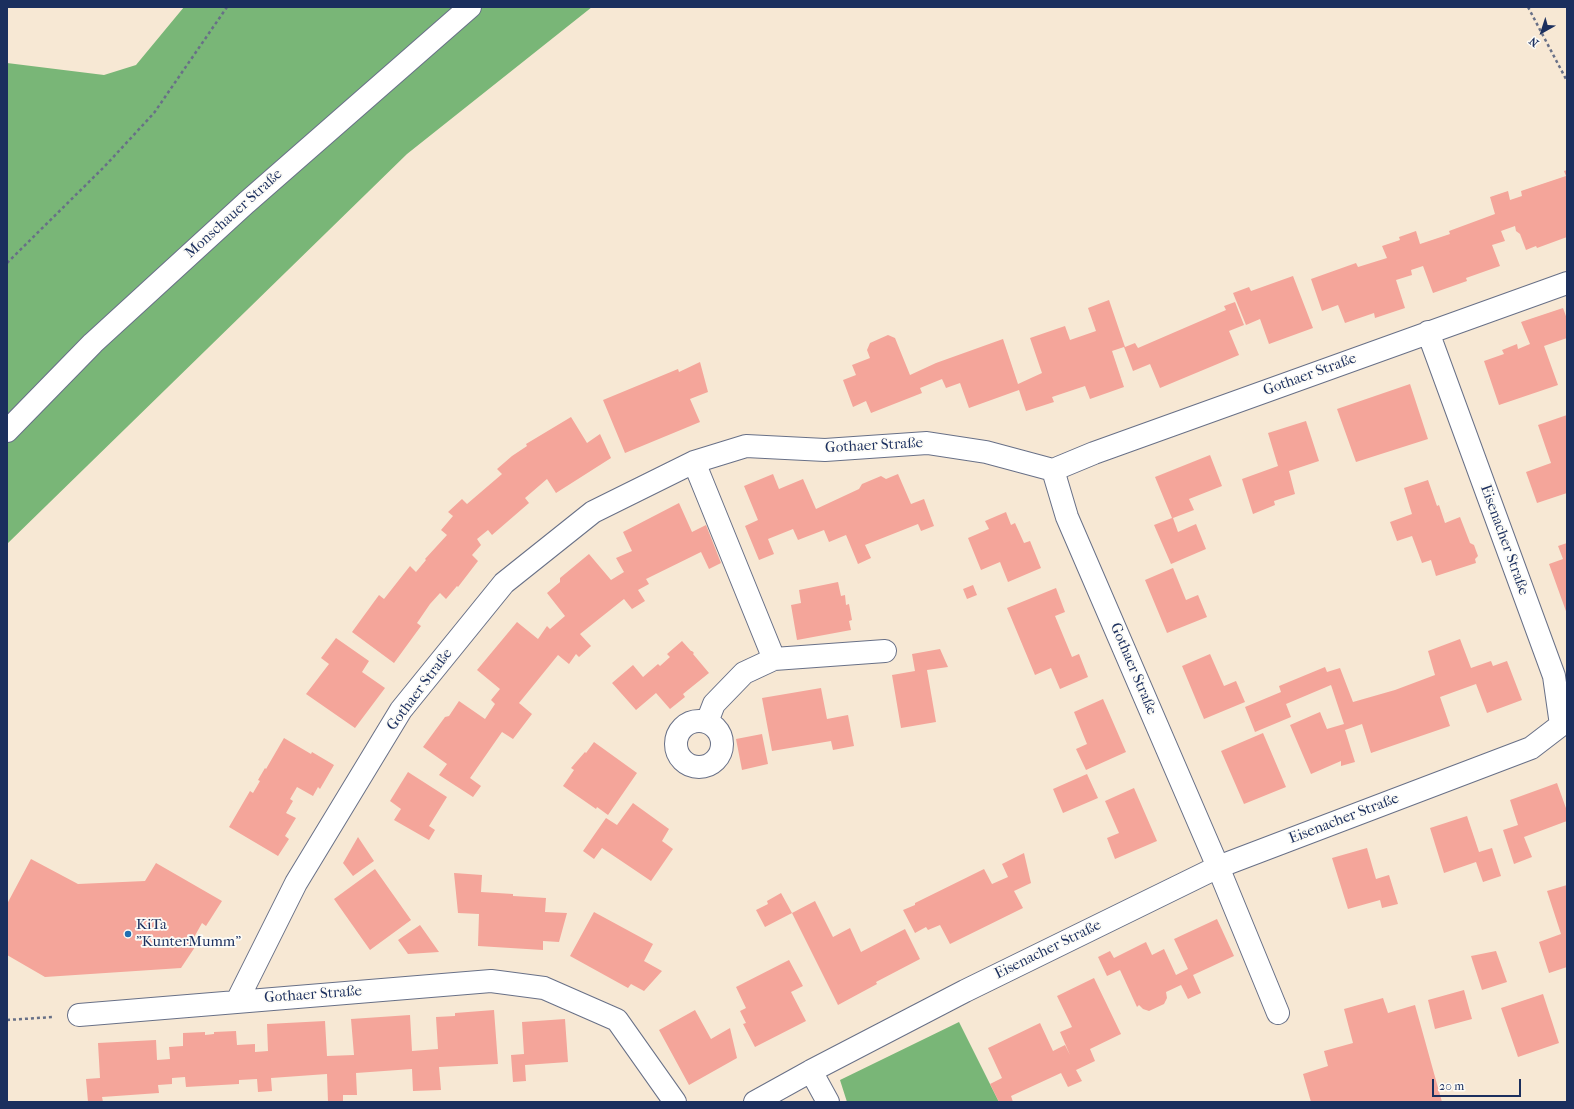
<!DOCTYPE html>
<meta charset="utf-8">
<style>
body{margin:0}
#map{position:relative;width:1574px;height:1109px;overflow:hidden;background:#f7e8d4;font-family:"IM FELL French Canon",serif}
canvas{display:block}
.frame{position:absolute;inset:0;border:8px solid #1b2f5e;pointer-events:none}
.north{position:absolute;left:1522px;top:12px;width:40px;height:40px;-webkit-text-stroke:3px #fdfcf7;paint-order:stroke;rotate:219deg;font-size:11px;font-weight:700;line-height:16px;text-align:center;color:#1b2f5e}
.north::after{content:'';display:block;margin:auto;width:14px;height:18px;background:#1b2f5e;clip-path:polygon(50% 0,100% 100%,50% 72%,0 100%)}
.scale{position:absolute;left:1432px;top:1079px;width:89px;height:18px;box-sizing:border-box;border:2px solid #1b2f5e;border-top:0;padding-left:5px;font-size:12px;line-height:14px;white-space:nowrap;color:#1b2f5e;-webkit-text-stroke:3px #fdfcf7;paint-order:stroke}
</style>
<div id="map">
<canvas width="1574" height="1109"></canvas>
<div class="frame"></div>
<div class="north">N</div>
<div class="scale">20 m</div>
</div>
<script>
const c = document.querySelector('canvas').getContext('2d');
c.lineJoin = 'round';
function paint(path, color) { c.fillStyle = color; c.fill(path, 'evenodd'); }
function trace(path, color, width, dash) { c.strokeStyle = color; c.lineWidth = width; c.lineCap = dash ? 'butt' : 'round'; c.setLineDash(dash || []); c.stroke(path); }
function label(font, color, halo, rows, align = 'center') {
  c.font = font + ' "IM FELL French Canon",serif'; c.lineWidth = 3.5; c.setLineDash([]); c.textBaseline = 'middle'; c.strokeStyle = halo; c.fillStyle = color; for (const [text, x, y, turn = 0] of rows) {
    c.save(); c.translate(x, y); c.rotate((+turn || 0) * Math.PI / 180); c.textAlign = isNaN(turn) ? turn : align; if (halo) c.strokeText(text, 0, 0); c.fillText(text, 0, 0); c.restore();
  }
}
paint(new Path2D(`
 M184,7h408l-185,147 -400,390v-481l97,12 32,-10z
 M959,1022l40,80h-152l-7,-22z`), '#79b677');
paint(new Path2D(`
 M1567,170v67l-30,11 -1,-2 -10,4 -6,-16 -4,-3 -1,-5 -14,5 4,10 -13,4 8,21 -34,12 1,3 -34,12 -10,-27 -12,4 1,5 -16,5 9,28 -30,10 -1,-5 -29,10 -7,-18 -16,6 -11,-32 45,-16 2,4 29,-9 -5,-12 18,-6 -1,-3 17,-6 4,13 30,-10 -1,-3 46,-17 -5,-17 18,-6 2,9 12,-4 -1,-5 45,-15 -2,-5z
 M1293,276l20,52 -44,16 -9,-25 -14,6 -13,-32 16,-6 2,4z
 M1109,300l16,47 10,-4 3,5 88,-38 -2,-4 11,-4 9,23 -15,6 10,24 -79,33 -10,-24 -17,7 -9,-24 -12,4 12,36 -34,12 -5,-13 -33,11 2,5 -28,9 -7,-21 -50,18 -9,-25 -14,5 -4,-9 -22,9 2,5 -51,20 -5,-12 -13,6 -10,-27 13,-5 -4,-10 18,-7 -3,-8 3,-7 18,-8 7,3 15,37 26,-12 67,-24 15,45 24,-11 -12,-35 35,-12 5,14 26,-9 -8,-23z
 M1563,308l4,11v19l-23,8 14,39 -59,20 -15,-44 20,-7 -2,-4 15,-6 1,5 12,-5 -9,-22z
 M700,362l8,30 -18,7 10,23 -75,31 -22,-53 75,-31 1,3z
 M1410,384l18,55 -72,23 -19,-53z
 M1567,415v78l-30,10 -11,-31 25,-9 -13,-38z
 M571,417l16,26 13,-9 11,24 -55,35 -9,-14 -22,19 4,5 -37,32 -4,-5 -11,9 4,6 -9,10 6,6 -20,26 -1,-1 -11,13 -6,-6 -10,11 -13,19 4,3 -27,37 -42,-31 27,-37 5,4 26,-33 6,6 10,-12 -1,-1 22,-24 -6,-5 12,-14 -5,-4 14,-13 5,5 35,-30 -5,-5 15,-13 15,-10 -1,-2z
 M1306,421l13,40 -30,10 6,23 -21,7 1,4 -22,9 -11,-35 36,-13 -10,-33z
 M1210,455l12,31 -33,13 5,11 -21,8 5,14 18,-8 10,25 -35,15 -17,-39 18,-7 -17,-41z
 M773,474l6,15 24,-10 13,30 43,-20 3,-5 19,-8 5,3 12,-5 13,30 13,-5 10,27 -13,5 -3,-7 -53,21 6,13 -13,6 -12,-29 -17,7 -5,-12 -26,10 -5,-11 -25,10 6,15 -15,6 -14,-34 13,-6 -14,-34z
 M1428,480l9,26 2,-1 6,18 15,-6 10,26 4,2 4,11 -3,3 1,4 -40,13 -5,-16 -9,3 -10,-27 -15,5 -7,-19 22,-8 -8,-26z
 M679,503l13,29 14,-7 15,38 -12,6 -8,-17 -55,27 3,5 -11,6 7,11 -13,8 -8,-10 -44,35 11,12 -12,11 -3,-3 -7,10 -11,-9 -39,48 13,11 -19,25 -11,-7 -32,46 11,8 -8,11 -34,-22 8,-11 -24,-17 22,-30 4,-1 10,-15 26,18 10,-15 -4,-4 9,-11 -23,-19 40,-48 21,17 9,-13 3,3 15,-13 -18,-23 13,-11v-4l29,-24 22,26 13,-8 -8,-14 16,-7 -9,-19z
 M1006,512l5,13 4,-2 9,20 6,-2 11,27 -33,14 -8,-20 -19,8 -13,-32 21,-9 -4,-8z
 M1567,543v71l-18,-50 14,-5 -5,-13z
 M1173,568l13,32 12,-5 9,22 -40,16 -22,-53z
 M838,582l3,14 4,-1 1,10 3,-1 3,16 -3,1 2,9 -54,10 -6,-35 10,-2 -2,-13z
 M973,585l4,10 -10,4 -4,-10z
 M1056,588l9,24 -10,4 17,41 7,-3 9,23 -28,12 -9,-21 -16,7 -28,-67z
 M336,638l33,23 -7,11 23,16 -30,40 -49,-34 23,-30 -8,-6z
 M1460,639l11,29 20,-7 2,5 14,-5 15,39 -35,13 -11,-29 -36,13 10,29 -79,27 -9,-29 -17,6 10,32 -14,4v-5l-30,13 -21,-49 30,-13 7,17 17,-5 -13,-39 -45,19 5,13 -36,15 -10,-25 36,-15 -2,-6 46,-19 2,5 13,-4 13,34 42,-12 40,-15 -7,-24z
 M682,641l9,10h1l2,2 -1,1 16,19 -26,21 2,3 -15,12 -14,-16 -20,17 -24,-27 21,-18 10,12 15,-13 2,2 10,-9 -3,-3z
 M940,649l8,18 -21,3 9,52 -35,6 -9,-53 23,-4 -3,-17z
 M1210,654l14,32 12,-5 9,21 -41,17 -22,-53z
 M821,688l6,31 21,-4 6,31 -21,4 -2,-9 -59,10 -10,-53z
 M1103,699l23,53 -40,18 -10,-21 11,-5 -13,-32z
 M1263,733l23,54 -42,17 -23,-53z
 M762,734l6,30 -26,6 -6,-31z
 M284,738l27,16 1,-2 22,13 -14,24 -2,-2 -5,9 -16,-9 -7,12 3,2 -7,12 10,5 -11,18 4,3 -11,17 -49,-29 21,-36 3,2 7,-12 -2,-1 7,-12 1,1z
 M594,742l43,31 -29,42 -11,-8 -1,2 -33,-23 11,-16 -3,-2 14,-16 1,1z
 M408,772l39,25 -18,29 6,4 -6,10 -35,-20 7,-11 -11,-8z
 M1087,774l11,24 -35,15 -10,-24z
 M1557,783l10,28v10l-43,16 8,20 -18,7 -11,-34 15,-5 -8,-25z
 M1134,788l23,53 -42,18 -8,-21 12,-5 -14,-32z
 M633,803l36,26 -7,12 11,8 -22,32 -49,-33 -8,11 -11,-8 23,-33 11,7z
 M1467,816l12,36 13,-4 9,28 -18,6 -7,-20 -32,11 -14,-45z
 M358,837l16,24 -21,15 -10,-13z
 M1367,848l9,31 13,-4 9,29 -16,4 -2,-8 -32,9 -16,-51z
 M1024,853l7,30 -17,8 9,17 -73,36 -10,-19 -12,5 -2,-3 -11,6 -12,-23 12,-5v-2l69,-34 8,15 16,-7 -6,-13z
 M31,859l47,25 67,-3 11,-18 66,38 -16,25 -4,-3 -10,18 5,3 -16,24 -136,9 -38,-22v-51z
 M375,869l36,51 -41,30 -36,-51z
 M454,873l28,2 -1,17 32,2v2l33,2 -1,14 22,1 -8,29 -16,-1v9l-65,-4 1,-32 -21,-1z
 M1567,885v82l-18,6 -10,-31 22,-8 -14,-43z
 M781,893l11,20 -27,14 -9,-17 12,-6 -1,-3z
 M815,901l18,36 17,-9 11,24 44,-23 15,30 -44,23 1,2 -39,21 -46,-92z
 M594,912l59,32 -9,17 18,10 -18,20 -13,-7 -3,4 -58,-32z
 M1217,919l17,37 -41,19 8,18 -13,6 -7,-14 -15,7 1,6 -3,6 -15,7 -6,-2 -4,-4 -2,2 -17,-37 -13,6 -9,-19 12,-6 4,7 32,-16 6,13 12,-6 12,26 12,-6 -14,-30z
 M420,925l19,27 -31,2 -10,-14z
 M1496,951l11,31 -25,8 -11,-34z
 M789,960l14,26 -12,6 15,29 -51,26 -12,-23 3,-1 -6,-12 6,-3 -10,-21z
 M1094,978l27,56 -31,15 5,12 -19,9 6,11 -14,6 -7,-14 -50,23 2,6h-14l-9,-18 12,-6 -14,-30 52,-25 13,28 12,-6 5,10 -10,-23 12,-5 -15,-31z
 M1464,990l8,29 -37,10 -7,-29z
 M1543,994l16,49 -41,14 -17,-49z
 M1383,998l5,15 27,-8 27,97h-131l-8,-28 25,-8 -4,-15 29,-8 -9,-34z
 M494,1010l4,54 -59,3 2,23 -28,1 -1,-22 -56,4 1,22h-14v7h-15l-1,-28 -56,4 1,13 -14,1 -1,-13 -18,1v4l-53,3 -1,-10 -13,1v6l-14,1 1,8 -57,4 1,5h-15l-2,-23 14,-1 -2,-35 58,-3 1,20 13,-1 -1,-12 14,-1v-13l22,-1v3l9,-1v-2l22,-1 1,14 18,-1v8l13,-1 -1,-27 58,-3 2,35 27,-1 -3,-36 59,-4 2,36 26,-2 -2,-32 19,-1v-3z
 M695,1010l16,29 19,-11 7,30 -48,27 -30,-55z
 M565,1019l3,43 -43,3 1,16 -13,1 -2,-27 13,-1 -2,-32z`), '#f4a59a');
const minor = new Path2D(`
 M694,462l80,197 -30,14 -30,31 -7,18
 M774,659l111,-8
 M676 744a23 23 0 1 1 46 0a23 23 0 1 1-46 0Z
 M237,1001l59,-118 105,-173 103,-127 89,-71 101,-50 52,-16 79,4 102,-7 59,9 67,18
 M1278,1013l-60,-146 -151,-350 -14,-47 41,-17 473,-170
 M79,1015l412,-34 53,7 73,32 58,82
 M811,1071l17,31
 M755,1102l56,-31 154,-80 253,-124 313,-119 30,-23 -7,-49 -126,-344`);
const major = new Path2D(`
 M7,431l86,-88 153,-140 224,-196`);
trace(minor, '#687087', 24);
trace(major, '#687087', 24);
trace(new Path2D(`
 M1528,7l39,74
 M7,263l98,-97 49,-53 73,-106
 M7,1020l46,-3`), '#687087', 2.5, [3, 3]);
trace(minor, '#fff', 22);
trace(major, '#fff', 22);
for (const [x, y, r, color] of [
 [128,934,4,"#1f6fb2"]
]) { const dot = new Path2D(); dot.arc(x, y, r, 0, 2 * Math.PI); c.fillStyle = color; c.fill(dot); trace(dot, '#fdfcf7', 1.5); }
label('15px', '#1b2f5e', '#fdfcf7', [
 ["Monschauer Straße",234,214,-42],
 ["Gothaer Straße",1310,375,-20],
 ["Gothaer Straße",874,446,-3],
 ["Eisenacher Straße",1504,540,70],
 ["Gothaer Straße",1133,669,67],
 ["Gothaer Straße",420,690,-53],
 ["Eisenacher Straße",1344,819,-21],
 ["Eisenacher Straße",1048,950,-26],
 ["Gothaer Straße",313,995,-4]
]);
label('15px', '#1b2f5e', '#fdfcf7', [
 ["KiTa",136,925],
 ["\"KunterMumm\"",136,942]
], 'left');
</script>
